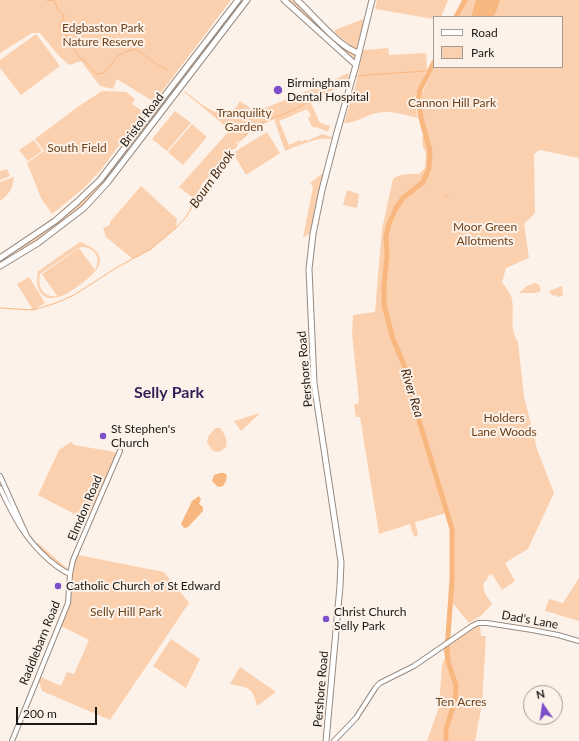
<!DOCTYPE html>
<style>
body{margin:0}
#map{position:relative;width:579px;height:741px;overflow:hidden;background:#fdf2e9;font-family:Lato,sans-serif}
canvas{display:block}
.legend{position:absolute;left:433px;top:16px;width:130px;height:52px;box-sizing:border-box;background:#fdf2e9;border:1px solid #a39b94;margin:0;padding:5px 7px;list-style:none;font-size:12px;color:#1c1814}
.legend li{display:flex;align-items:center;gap:8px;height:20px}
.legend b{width:20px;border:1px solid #a39b94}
.north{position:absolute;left:523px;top:685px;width:40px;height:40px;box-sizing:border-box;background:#fdf2e9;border:1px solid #a39b94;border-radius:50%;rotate:347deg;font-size:11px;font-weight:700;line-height:16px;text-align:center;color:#1c1814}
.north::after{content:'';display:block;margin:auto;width:14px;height:18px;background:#7d4fc8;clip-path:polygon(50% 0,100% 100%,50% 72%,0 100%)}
.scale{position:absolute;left:16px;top:707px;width:81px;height:18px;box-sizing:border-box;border:2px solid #1c1814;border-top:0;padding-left:5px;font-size:12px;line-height:14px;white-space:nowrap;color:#1c1814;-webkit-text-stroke:3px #fdf2e9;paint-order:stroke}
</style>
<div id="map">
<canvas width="579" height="741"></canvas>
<ul class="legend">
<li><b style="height:5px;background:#fff"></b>Road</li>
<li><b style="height:11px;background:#fbd0af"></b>Park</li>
</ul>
<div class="north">N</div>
<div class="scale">200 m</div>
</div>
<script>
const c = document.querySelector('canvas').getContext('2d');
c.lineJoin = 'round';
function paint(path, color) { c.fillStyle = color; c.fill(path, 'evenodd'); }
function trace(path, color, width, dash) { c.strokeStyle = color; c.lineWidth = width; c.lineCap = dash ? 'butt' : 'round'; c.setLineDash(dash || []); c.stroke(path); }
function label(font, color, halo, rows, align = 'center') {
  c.font = font + ' Lato,sans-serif'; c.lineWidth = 4; c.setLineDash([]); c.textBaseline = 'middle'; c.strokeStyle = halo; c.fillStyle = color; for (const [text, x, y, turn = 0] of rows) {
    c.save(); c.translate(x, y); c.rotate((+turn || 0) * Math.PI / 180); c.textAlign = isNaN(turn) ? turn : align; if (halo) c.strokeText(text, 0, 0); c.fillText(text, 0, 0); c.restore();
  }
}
paint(new Path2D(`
 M0,0h231l-77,102 -37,-23 -4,10 -13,-3 -19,-25 -12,4 -10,-9 -19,-23h-8l-32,20z
 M240,0h5l-107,140h-5z
 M287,0h7l39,39h-2z
 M377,0h71l-7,17h-7v2l-59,-10z
 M466,0h113v158l-39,-8 -6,4 1,59 -11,11 5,34 -23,10 -4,14c3,5 7,9 9,14 5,15 -3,32 7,46l6,54 13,53 17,44 -26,56 -23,14 10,18 -13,9 -10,-16 -4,2 -1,4 -3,2c-2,10 3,14 8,22l-10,11 -13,8 -18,-22c2,-29 4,-60 -4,-88l-32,9 3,13 -4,2 -4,-13 -31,10 -18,-111 -1,-6h-4l-2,-13h4l1,-3 -7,-68 1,-18 22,-3 7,-83 11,-50c8,-6 17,-5 26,-5l6,-6 1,-15 -3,-6 -1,-10 4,-2 -6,-31v-6l14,-31h128v-50h-104z
 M363,19l1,3 -7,26 -2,1 -20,-16v-3z
 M36,34l24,32 -39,29 -21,-27v-8z
 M338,41l18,14 -3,5 -18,-17z
 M388,48l1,7 37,-2 1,14 -4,13 -8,17v9l3,12c-13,-3 -28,-8 -41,-5 -12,2 -20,10 -33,10l12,-39 7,-34z
 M348,73l1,8 -39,20 10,22 10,3 -2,6 -9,-4 -7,-1 -4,-9 3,-2 -4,-7 -28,12 10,24 11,-5 1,2 5,-3 1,2 15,-7 10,3v2c-12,-3 -36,7 -47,12l-11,-32 -21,10 -9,9 -8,4 -1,4 -11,10 -10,15 -13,14 2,10 -7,5 -17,-13 51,-57 -47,-39 3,1c13,9 28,26 46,21l8,-12 16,11c30,-13 62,-24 92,-39z
 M102,91l24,1 9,7 -3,5 12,8 -44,59 -16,17 -32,26 -11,-16 -14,-35 17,-12 -9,-12 44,-33z
 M175,111l16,12 -24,28 -15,-12z
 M192,124l15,13 -24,28 -15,-13z
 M267,132l13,21 -34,22 -13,-22z
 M34,140l8,11 -14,10 -9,-11z
 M129,146l2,2 -24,34 -24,25 -58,41 -14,5 67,-49z
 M7,169l3,7 -10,4v-9z
 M322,174l1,1 -13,58 -7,5 10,-51 -3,-4z
 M14,177c-1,12 -5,17 -14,24v-19z
 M141,186l36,33 -1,9 -25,21 -18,10 -27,-22 -3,-9 7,-3v-3z
 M347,190l12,4 -2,14 -14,-3z
 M80,242c33,12 20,29 -2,44 -7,5 -17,12 -25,12 -14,1 -18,-14 -15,-24l-1,-2zM83,247c13,1 18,12 12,23l-16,-22 -37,26 15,22c-14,2 -20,-10 -17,-22l38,-26z
 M29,277l16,26 -12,7 -16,-26z
 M535,283l4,2 2,6 -5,2h-17l8,-7z
 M562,286l1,10 -5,1 -1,-2 -4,1 -4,-5z
 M260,413l-19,18 -7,-10z
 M215,428h5c4,5 8,12 6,19l-7,5 -6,-1 -6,-8 1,-6z
 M71,442l3,3 41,7 2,1 -26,61 -10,-3 -3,5 -40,-21 21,-45z
 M32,543h6l10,9 19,16v3l-16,-10z
 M78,555l86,17 25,31 -79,117 -68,-29 -3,-10 2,-4 20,9 6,-14 7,2 15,-34 -28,-14 8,-19 4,-42z
 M579,578v43l-34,-10 4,-12 14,4z
 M480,626l1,10h5l-4,68 -7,37h-48l12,-34 3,-42 3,-8 -2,-9 33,-21z
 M171,639l29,20 -14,29 -33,-22z
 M240,667l36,25 -19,14c-5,-21 -8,-17 -27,-22z`), '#fbd0af');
paint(new Path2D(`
 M476,0h24l-4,12 -3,5h-22z
 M220,473h4l3,2 -1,6 -3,5 -5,1 -6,-6 2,-6z
 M199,496l2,3 -2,5 4,3v4l-15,16 -4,1 -3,-4 11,-23z`), '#f9b780');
trace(new Path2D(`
 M46,0l9,1 3,9 6,5 -4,11 20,32 5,3 11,13c12,1 15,-11 22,-18 5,-4 12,-6 18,-7l23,17 7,3
 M355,78l3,-2 10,-1 57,-4 8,-6
 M249,113l3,4 -2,4
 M249,122l-2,2 4,5
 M446,196l3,1
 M0,308l33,2 23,-7 18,-8 42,-27 35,-19 25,-21 10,-11 9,-15 8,-7 1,-8 4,-7 22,-30 6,-3 1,-4 5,-4 10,-11 9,-5 30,-12 59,-31`), '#f9b780', 1);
trace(new Path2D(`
 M456,17l9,-17
 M434,62l-14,28 -2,9 3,19 9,33 -1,17 -6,14 -20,16 -7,10 -7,16 -3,12 1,21 -3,27v21l9,34 14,33 11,45 34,112v51l-5,70 1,12 8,23 -1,16 -9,28v12`), '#f9b780', 5);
const tertiary = new Path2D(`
 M0,476l27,60
 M0,488c14,29 24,50 49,72 6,5 13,11 21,14
 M12,741l56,-138 2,-29 3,-14 47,-109
 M334,741l22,-23 20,-31 4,-4 34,-17 58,-40 6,-3h9l45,7 26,5 21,6`);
const primary = new Path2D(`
 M284,0l72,65
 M297,0c15,13 43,49 62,53
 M326,741l14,-155 1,-24 -27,-179 -5,-114 4,-35 9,-44 14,-54 20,-71 16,-65`);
const trunk = new Path2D(`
 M0,258l55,-37 22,-19 23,-22 138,-180
 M0,266l38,-23 46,-35 23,-25 140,-183`);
trace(tertiary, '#978a80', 6);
trace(primary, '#978a80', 7);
trace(trunk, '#978a80', 7);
trace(tertiary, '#fff', 4);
trace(primary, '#fff', 5);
trace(trunk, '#fff', 5);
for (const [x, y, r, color] of [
 [278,90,5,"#7d4fc8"],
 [103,436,4,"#7d4fc8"],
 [58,586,4,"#7d4fc8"],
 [326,619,4,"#7d4fc8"]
]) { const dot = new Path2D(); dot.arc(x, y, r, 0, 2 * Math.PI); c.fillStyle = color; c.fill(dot); trace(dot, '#fdf2e9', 1.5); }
label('12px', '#6e421b', '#fdf2e9', [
 ["Edgbaston Park",103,28],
 ["Nature Reserve",103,42],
 ["Cannon Hill Park",452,103],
 ["Tranquility",244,113],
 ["Garden",244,127],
 ["South Field",77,148],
 ["Moor Green",485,227],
 ["Allotments",485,241],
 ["Holders",504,418],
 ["Lane Woods",504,432],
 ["Selly Hill Park",126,612],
 ["Ten Acres",461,702]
]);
label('12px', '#1c1814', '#fdf2e9', [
 ["Birmingham",287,83],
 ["Dental Hospital",287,97],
 ["St Stephen's",111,429],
 ["Church",111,443],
 ["Catholic Church of St Edward",66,586],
 ["Christ Church",334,612],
 ["Selly Park",334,626]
], 'left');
label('12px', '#1c1814', '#fdf2e9', [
 ["Bristol Road",142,120,-53],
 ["Pershore Road",305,369,-95],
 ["Elmdon Road",85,508,-67],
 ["Dad's Lane",530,620,10],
 ["Raddlebarn Road",40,643,-68],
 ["Pershore Road",321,689,-85]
]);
label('italic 13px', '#452a13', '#fdf2e9', [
 ["Bourn Brook",212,179,-55],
 ["River Rea",412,393,73]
]);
label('bold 16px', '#341e58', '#fdf2e9', [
 ["Selly Park",169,393]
]);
</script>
